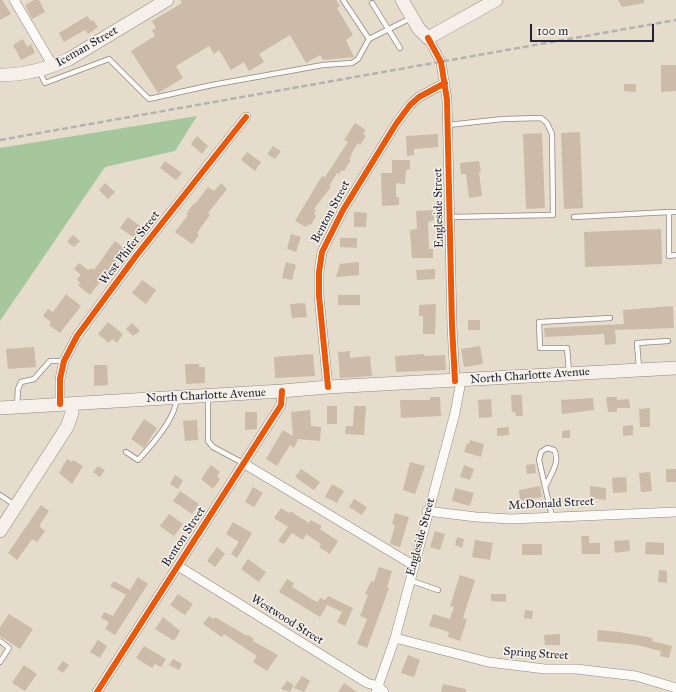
<!DOCTYPE html>
<html>
<head>
<meta charset="utf-8">
<style>
  body { margin:0 }
  #map { position:relative; width:676px; height:692px; overflow:hidden; background:#e5dccb; font-family:"IM FELL Great Primer",serif }
  canvas { display:block }
  .scale { position:absolute; left:530px; top:24px; width:124px; height:18px; box-sizing:border-box; border:2px solid #22223b; border-top:0; padding-left:5px; font-size:12px; line-height:14px; white-space:nowrap; color:#22223b; -webkit-text-stroke:3px #f7f3e8; paint-order:stroke }
</style>
</head>
<body>
<div id="map">
<canvas width="676" height="692"></canvas>
<div class="scale">100 m</div>
</div>
<script>
const g = document.querySelector('canvas').getContext('2d');
g.lineJoin = 'round';
function fill(path, color) { g.fillStyle = color; g.fill(path, 'evenodd'); }
function trace(path, color, width, dash) { g.strokeStyle = color; g.lineWidth = width; g.lineCap = dash ? 'butt' : 'round'; g.setLineDash(dash || []); g.stroke(path); }
function write(font, color, halo, rows, align = 'center') {
  g.font = font + ' "IM FELL Great Primer",serif'; g.lineWidth = 3; g.setLineDash([]); g.textBaseline = 'middle'; g.strokeStyle = halo; g.fillStyle = color; for (const [text, x, y, turn = 0] of rows) {
    g.save(); g.translate(x, y); g.rotate((+turn || 0) * Math.PI / 180); g.textAlign = isNaN(turn) ? turn : align; if (halo) g.strokeText(text, 0, 0); g.fillText(text, 0, 0); g.restore();
  }
}
const forest = new Path2D(`
  M197,116L175,151L105,167L0,321V148Z`);
const building = new Path2D(`
  M0,0H2L11,14L0,20Z
  M34,0H39L45,12L32,19L25,5Z
  M180,0H336L340,6L337,8L353,35L346,40L354,57L323,60L320,55L306,63L290,35L259,54L264,62L249,71L244,62L231,70L219,50L214,54L209,46L176,66L183,78L158,93L131,51L155,36L152,30L156,28L152,21L182,3Z
  M618,0H644V3L622,7Z
  M87,16L91,21L93,20L98,27L88,34L85,30L64,42L59,33Z
  M23,39L27,47L31,44L35,53L21,60L13,45Z
  M661,65H676V91L661,92Z
  M624,84H636V92L624,91Z
  M355,123L366,130L363,134L366,136L360,145L358,143L351,154L352,155L349,159L351,160L344,171L342,170L339,174L337,173L329,186L331,187L314,209L316,210L314,214L316,216L311,225L309,224L306,227L295,221L322,176L325,177L348,142L344,140Z
  M580,132L583,208L564,209L561,133Z
  M542,133L545,208L526,209L523,134Z
  M438,134V147L414,149V155L407,156L406,136Z
  M197,136L208,146L202,154L191,144Z
  M273,146L281,151L275,159L267,154Z
  M247,152L261,162L255,171L241,160Z
  M392,160H410V169L406,170L405,184L396,183V197H399V205L382,206L381,173H392Z
  M165,161L182,173L176,180L160,168Z
  M479,161L481,172H479L482,196L469,198L466,174H461L460,163Z
  M105,183L115,192L108,199L99,190Z
  M221,183L227,189L208,213L210,215L197,233L199,235L192,244L175,232L188,215L186,214L194,203L195,204L208,187L214,191Z
  M433,210L434,220L428,222L429,249H433V258H412L410,230L417,229L416,211Z
  M354,212L367,213L366,227H354Z
  M128,217L143,228L136,239L120,228Z
  M661,229L662,264L585,267L584,232Z
  M291,234L301,237L296,252L287,249Z
  M73,235L80,241L74,247L67,242Z
  M340,238H357V248L340,247Z
  M115,241L126,250L119,260L117,259L90,295L78,285L80,283L77,279L81,275L74,269L79,263L88,270L92,268L94,270Z
  M286,262L296,265L292,280L282,278Z
  M359,262V275L336,277L340,264Z
  M435,269V279L417,280L416,270Z
  M142,280L156,290L146,304L132,293Z
  M66,294L81,306L60,333L49,325L51,322L43,316L48,309L53,312Z
  M338,295H360V305H338Z
  M305,303L307,317L292,318L290,304Z
  M436,304L435,334H423V316H419V305Z
  M673,306L674,328L615,330L616,344L605,345L604,334L545,337L544,328L624,324L623,310Z
  M468,320H480V330H468Z
  M108,322L123,334L117,343L112,339L109,343L98,334Z
  M132,323L140,331L133,336L126,329Z
  M480,346L483,364L464,367L461,349Z
  M34,347L36,367L8,369L6,349Z
  M350,351V358L370,356L372,376L340,378L338,352Z
  M313,354L315,376L275,378L274,357Z
  M424,354V356L445,355L446,370L396,372L395,356Z
  M185,364H199V367H205V383L186,384Z
  M94,365H107L108,385L94,386Z
  M511,395H521L522,396L523,416H516L515,412H512Z
  M430,397H440L441,416L401,418L400,400H430Z
  M606,397H617V400L629,399L630,408H617V412H608Z
  M593,398L594,410L562,414L561,400Z
  M491,399L492,417L479,418L478,400Z
  M327,406H337V424H327Z
  M354,406H366L364,435L345,434L346,426H353Z
  M650,408V427H640L639,409Z
  M310,410L311,426L321,427L320,441L298,439L294,448L290,445L277,466L266,459L283,430L293,436L291,412Z
  M245,412H257V429L245,430Z
  M144,419L157,428L144,448L131,439Z
  M197,420L198,440L185,441L183,421Z
  M633,425V435L623,436V426Z
  M509,427V435L497,436V428Z
  M570,430V438H562V431Z
  M470,440L484,444L481,457L464,452L467,443L469,444Z
  M67,459L72,462L73,460L83,466L72,484L59,473Z
  M410,462L425,466L415,494L403,490Z
  M535,464L536,473L527,474L526,465Z
  M211,465L220,472L217,476L220,479L213,489L201,479Z
  M464,465L474,469L470,480L460,477Z
  M98,466L105,470L100,477L93,472Z
  M301,469L320,482L314,490L295,477Z
  M666,469H676V482H666Z
  M650,472L652,491L641,492L639,473Z
  M175,475L183,480L178,489L170,484Z
  M626,477L627,492L613,493L612,478Z
  M332,484L344,491L337,503L325,497Z
  M540,486L542,497L520,501L519,490Z
  M590,486L606,488V500L590,498Z
  M253,487L263,493L254,507L245,502Z
  M455,488L474,493L470,506L452,501Z
  M180,491L199,504L192,514L173,501Z
  M354,499L367,507L362,515L349,507Z
  M41,505L49,511L39,526L45,531L37,542L32,539L17,560L8,553Z
  M281,508L289,513L290,511L309,523L311,520L322,526L320,529L338,541L330,554L319,547L321,544L306,534L303,540L292,533L284,544L278,541L288,527L274,518Z
  M395,513L409,517L400,547L390,544L395,525L392,524Z
  M169,514L183,524L174,536L160,526Z
  M233,522L252,533L237,558L231,554L239,542L226,534Z
  M435,531L445,534L440,550L430,547Z
  M581,536H589V543H600V554H582Z
  M457,537L464,539L462,548L455,545Z
  M475,540L493,543L490,560L472,557Z
  M629,540L630,551L615,553L614,541Z
  M646,542L664,543V555L645,554Z
  M522,544H542V555H522Z
  M217,547L225,554L215,567L207,561Z
  M248,559L266,572L259,582L241,569Z
  M379,567L392,571L387,587L389,588L367,648L357,644L367,619L360,616L368,595L365,594L371,581L374,582Z
  M659,570L667,571V583L658,582Z
  M460,575L475,580L463,618L467,619L460,641L448,637L449,632L429,626L433,614L450,619L454,607L450,606Z
  M138,577L148,584L115,635L105,629L109,622L101,618L104,612L113,616L126,595L110,586L114,581L130,590Z
  M287,579L294,583L292,587L313,600L318,602L320,598L325,600L328,596L353,608L345,626L337,622L342,612L327,605L320,617L279,592Z
  M178,594L193,604L185,615L170,605Z
  M491,594H506V602L491,601Z
  M525,610L533,611L532,619L524,618Z
  M9,614L33,629L20,649L0,636V627Z
  M209,616L214,619L215,617L247,636L248,635L254,639L253,641L278,655L267,671L253,662L257,656L224,634L222,637L203,624Z
  M163,617L180,631L174,641L155,629Z
  M598,630L619,632L653,638L652,641L672,646L669,658L660,656L661,651L637,645L597,641Z
  M560,634V645H545L544,635Z
  M98,640L107,646L100,658L90,652Z
  M144,646L166,659L161,667L155,664L152,668L136,658Z
  M408,655L420,660L414,677L401,673Z
  M173,659L182,664L179,670L169,665Z
  M63,661L69,665L63,673L57,669Z
  M24,665L37,674L25,691L12,683Z
  M302,676L310,681L304,692L294,688Z
  M287,681L294,685L290,692L281,689Z
  M344,683L357,692H338Z
  M443,684L466,689V692H441Z`);
const lane = new Path2D(`
  M343,0L369,39
  M372,3L400,48
  M40,72L45,83L109,59L149,99L212,85L323,65L352,63L358,59L369,39L411,18
  M448,125L503,119L541,118L547,123L552,134L553,215L450,217
  M676,212H669V256L676,255
  M574,217L669,212
  M639,368L637,343L668,341
  M569,372L567,348H540L539,322L610,318
  M208,397V441L213,447L243,463
  M17,406L18,389L21,382L34,379L50,361H64
  M126,452L138,460C151,446 177,417 176,399
  M545,487C550,476 561,461 554,450L547,448L541,452L539,460L552,517
  M0,495L15,505
  M409,580L438,590
  M0,641L9,648L0,662`);
const street = new Path2D(`
  M14,0L53,66
  M428,38L441,62L447,100L452,326L455,381
  M328,387L319,296V272L322,252L343,210L396,124L410,105L419,97L445,83
  M60,404V379L64,361L77,336L136,256L246,117
  M243,463L413,565
  M427,511L476,517L511,519L676,512
  M178,566L367,683L378,686L384,692
  M395,638L488,662L545,669H576L636,676L676,688
  M97,692L281,405L282,391
  M376,692L395,638L455,413L461,381`);
const secondary = new Path2D(`
  M402,0L419,29L428,38L496,0
  M0,75C24,75 47,69 69,59L167,0
  M0,408L282,391L328,387L676,368
  M0,531L67,427L72,413V404`);
const rail = new Path2D(`
  M0,140L676,20`);
const cycleway = new Path2D(`
  M428,38L441,62L447,100L452,326L455,381
  M328,387L319,296V272L322,252L343,210L396,124L410,105L419,97L445,83
  M60,404V379L64,361L77,336L136,256L246,117
  M97,692L281,405L282,391`);
const streetNames = [
  ["Iceman Street",87,47,-30],
  ["Engleside Street",439,208,-91],
  ["Benton Street",331,212,-62],
  ["West Phifer Street",130,248,-52],
  ["North Charlotte Avenue",530,376,-4],
  ["North Charlotte Avenue",206,396,-3],
  ["McDonald Street",551,504,-3],
  ["Benton Street",184,537,-57],
  ["Engleside Street",421,537,-75],
  ["Westwood Street",287,620,32],
  ["Spring Street",536,654,4]
];
fill(forest, '#a6c79e');
fill(building, '#cbbba8');
trace(lane, '#8d8884', 6);
trace(street, '#8d8884', 10);
trace(secondary, '#8d8884', 14);
trace(lane, '#fbfaf7', 4.5);
trace(street, '#fbfaf7', 9);
trace(secondary, '#f5f0ea', 13);
trace(rail, '#b3b2b2', 2.5, [6, 3]);
trace(cycleway, '#e8590c', 6);
write('12px', '#22223b', '#f7f3e8', streetNames);
</script>
</body>
</html>
